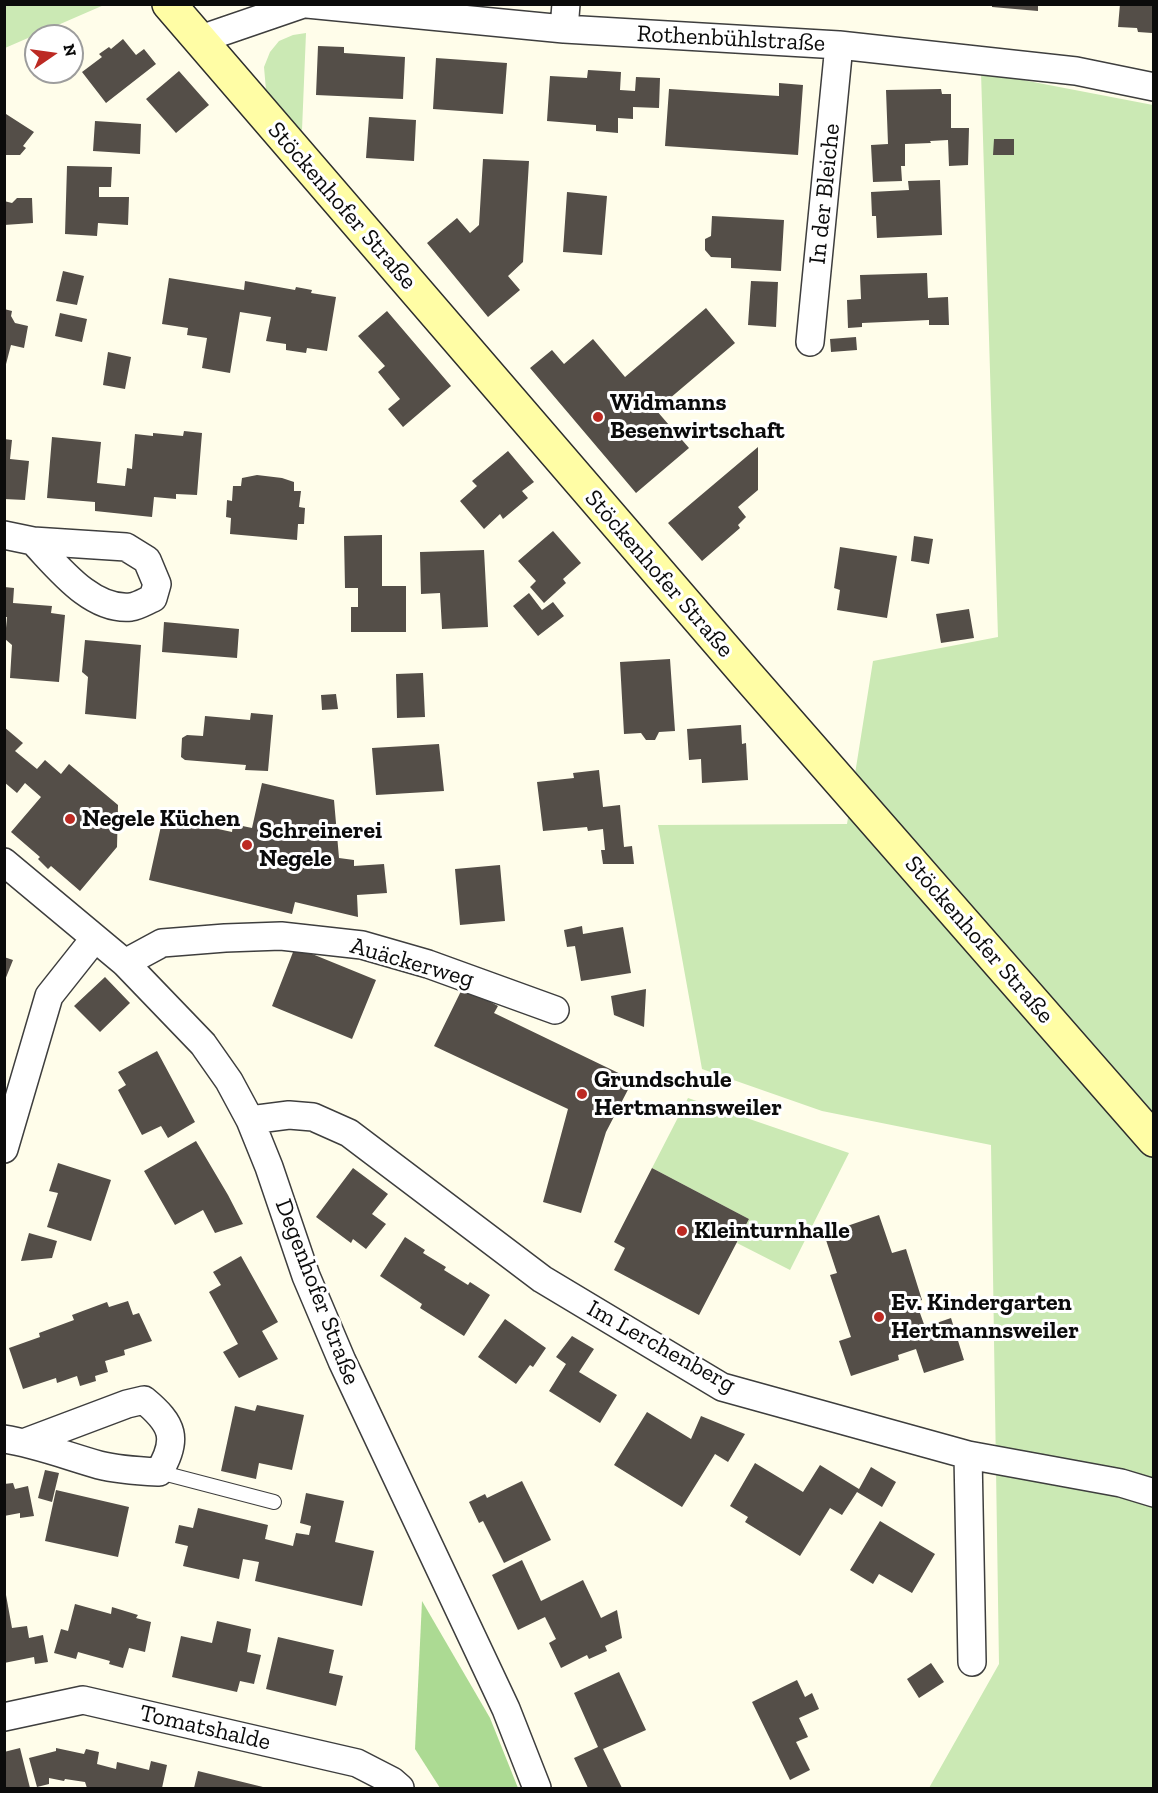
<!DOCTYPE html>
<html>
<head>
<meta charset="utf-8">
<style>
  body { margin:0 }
  #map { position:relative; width:1158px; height:1793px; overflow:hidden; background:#fffdea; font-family:"Zilla Slab",serif }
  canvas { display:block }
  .frame { position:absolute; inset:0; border:6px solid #0b0b0b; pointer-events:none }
  .north { position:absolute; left:24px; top:24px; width:60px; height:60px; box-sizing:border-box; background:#fff; border:2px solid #9d9d9d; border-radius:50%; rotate:77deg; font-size:16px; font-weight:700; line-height:24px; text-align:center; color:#0b0b0b }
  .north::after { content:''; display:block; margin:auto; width:21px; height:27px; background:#bc2a23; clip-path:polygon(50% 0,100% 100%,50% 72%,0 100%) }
</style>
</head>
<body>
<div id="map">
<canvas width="1158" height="1793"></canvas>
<div class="frame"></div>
<div class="north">N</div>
</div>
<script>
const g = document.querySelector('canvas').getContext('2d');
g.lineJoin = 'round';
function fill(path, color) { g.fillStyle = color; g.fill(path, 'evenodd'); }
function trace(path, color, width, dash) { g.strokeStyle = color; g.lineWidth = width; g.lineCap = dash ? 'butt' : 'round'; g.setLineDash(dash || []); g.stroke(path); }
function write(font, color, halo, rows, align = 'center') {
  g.font = font + ' "Zilla Slab",serif'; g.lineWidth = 6; g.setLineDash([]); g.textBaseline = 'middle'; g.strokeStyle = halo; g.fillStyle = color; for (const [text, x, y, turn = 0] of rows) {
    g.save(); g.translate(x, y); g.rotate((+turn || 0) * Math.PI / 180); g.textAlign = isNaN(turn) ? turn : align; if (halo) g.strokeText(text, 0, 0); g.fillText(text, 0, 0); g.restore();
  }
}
const green = new Path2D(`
  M5,4H104V5L5,48Z
  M306,33L302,130L293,126L266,90L264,67L270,52L279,41L293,35Z
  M981,72L1153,105V1788H929L999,1664L991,1145L822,1111L702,1069L658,825L847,824L873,661L998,637Z
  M688,1098L849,1153L790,1270L737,1243L749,1219L652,1168Z`);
const forest = new Path2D(`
  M422,1601L490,1718L518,1788H440L415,1749Z`);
const building = new Path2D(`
  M992,4H1038V11L992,7Z
  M1120,4H1154L1152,33L1138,32L1137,28L1118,27Z
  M123,39L136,55L144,49L156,64L106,103L82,72L102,57L99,54L109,47L111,49Z
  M318,46L344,47V53L405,57L403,99L316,95Z
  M436,58L507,63L503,114L433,109Z
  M588,70L621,72L620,90L635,91L636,77L660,78L659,108L633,107V119L618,118V133L596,131V125L547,121L550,76L587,78Z
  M179,71L209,105L176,133L146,99Z
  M779,83L803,85L798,155L665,146L669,89L779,96Z
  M941,89L942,94H951V128H969L968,165L949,166L948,140L930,141L931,143L905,144V166H901L902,181L873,182L871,145L888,144L886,90Z
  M6,114L34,132L23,146L26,148L20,155H4V117Z
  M369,117L416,120L414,161L366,158Z
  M95,121L141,124L140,154L93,151Z
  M994,139H1014V155H993Z
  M483,159L529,161L523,262L508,276L520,290L488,317L427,243L457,218L470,233L479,225Z
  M67,166L112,167L111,187H99V197H129L128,225L98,223L97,236L65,234Z
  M940,180L942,235L877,238L876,216H872L871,192L909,190L908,181Z
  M567,192L607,196L602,255L563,252Z
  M17,198H32L33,223L4,225V201L12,203Z
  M712,216L784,220L781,271L731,268V258L711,257L705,250V239L711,236Z
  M63,271L84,276L77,305L56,301Z
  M927,273L928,298L948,297L949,325H929V320L862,323V327L848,328L847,300L861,299L860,275Z
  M169,278L244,290L245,281L295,290L296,287L312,290L311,293L336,297L327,351L307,348L306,353L286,350V344L266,341L271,317L240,312L230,373L202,368L207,338L187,335L188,328L162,324Z
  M751,281L778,282L776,327L748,325Z
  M706,308L735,343L656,410L689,448L636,493L530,368L552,350L564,364L593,339L625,377Z
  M4,309L12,311L11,316L15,323L28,326L24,348L11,345L5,368Z
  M387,311L451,386L403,427L388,409L400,399L378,372L385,366L358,336Z
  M60,313L87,319L82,342L55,336Z
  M856,337L857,350L831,352L830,339Z
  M108,352L131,357L125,389L103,385Z
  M184,431L202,433L197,495L176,494V499L154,497L152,517L95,511V502L47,498L52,437L101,442L97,483L125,486L127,468L132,469L135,434L153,436V433L183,436Z
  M4,439L12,440L10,459L29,461L25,500L4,499Z
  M758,447V490L738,507L746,517L738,525L740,528L702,561L668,523Z
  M508,451L534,482L522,491L528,498L503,519L500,514L484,529L460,501L477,486L472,481Z
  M257,475L282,478L294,482V491H301L299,507L305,508L304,524H298L297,540L230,534L231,518L226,517L227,500L232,501L233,486H241L242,478Z
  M553,531L581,563L563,579L566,583L544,603L530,587L536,581L518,561Z
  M382,535V586H406V632H351V607H358V588H345L344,536Z
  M914,536L933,539L929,564L911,561Z
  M840,547L897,556L887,618L837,610L840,590L834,588Z
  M484,550L488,627L442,629L440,593L421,594L420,552Z
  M4,587L14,588L13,603L52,606L51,613L65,615L59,682L10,678L12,645L5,639L7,617H4Z
  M529,593L542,610L553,602L564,616L538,636L513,606Z
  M969,609L974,638L941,643L936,614Z
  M164,622L239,629L237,658L162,652Z
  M85,640L141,645L136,719L85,714L88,677L82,672Z
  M670,659L675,731L659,732L655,740H646L641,733L624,734L620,662Z
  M423,673L425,717L397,718L396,674Z
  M336,694L338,709L322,710L321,695Z
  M251,713L273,715L268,771L245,770L246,765L185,760L181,757L182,738L187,735L203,736L205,716L250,720Z
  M741,725L742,744L746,743L748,780L702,783L701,759L689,760L687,729Z
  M4,727L23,743L15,751L37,769L45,760L61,774L69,764L118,805L117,847L80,891L51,866L48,869L38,859L40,857L11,832L41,797L25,783L17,793L4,782Z
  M439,744L444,791L376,795L372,748Z
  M599,770L603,807L620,805L624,847L632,846L634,864H603L601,850H605L603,829L588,831L587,827L543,831L537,782L574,778L573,773Z
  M262,783L334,800L339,858L354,860V866L384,864L387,893L357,895L358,917L295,902L292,914L149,880L163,817L232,832L233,824L252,828Z
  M500,865L505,921L460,925L455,869Z
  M582,926L583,934L623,927L631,973L581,981L575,946L567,947L564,930Z
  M295,947L376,980L352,1039L272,1006Z
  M4,957L13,960L5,980H4Z
  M105,977L130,1003L100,1032L74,1006Z
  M463,987L498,1006L494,1013L633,1080L606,1132L581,1213L543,1202L568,1109L434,1046Z
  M646,989L644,1027L614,1015L611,996Z
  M157,1051L195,1122L168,1138L161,1126L142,1135L118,1090L126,1085L118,1072Z
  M196,1141L228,1195L243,1224L215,1233L203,1210L175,1225L144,1171Z
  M58,1163L111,1180L91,1241L47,1227L58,1193L49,1191Z
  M353,1168L388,1194L372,1214L386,1224L366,1249L353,1239L351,1243L316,1217Z
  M652,1168L749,1219L699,1315L614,1270L625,1248L614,1242Z
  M879,1215L892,1253L906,1249L922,1300L916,1302L925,1327L951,1318L964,1360L924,1373L916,1349L898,1355L899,1360L851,1376L839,1341L851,1337L830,1275L837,1273L824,1234Z
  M29,1233L57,1241L52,1258L21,1261Z
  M405,1237L425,1250L423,1253L446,1267L444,1270L468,1285L470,1282L490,1295L464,1336L420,1308L422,1304L380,1276Z
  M241,1256L278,1322L262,1331L278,1359L239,1378L223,1352L238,1344L209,1292L221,1285L213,1272Z
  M128,1301L133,1315L139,1313L152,1341L124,1350L125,1355L105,1361L108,1372L95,1376L96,1381L80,1386L77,1376L57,1383L56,1378L23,1389L9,1348L40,1337L39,1333L74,1320L72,1315L107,1302L109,1307Z
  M505,1319L546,1348L533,1367L530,1365L516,1384L478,1357Z
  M572,1336L594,1349L579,1372L617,1395L600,1423L549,1391L566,1364L556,1357Z
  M257,1405L304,1415L292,1470L259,1463L256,1479L221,1471L235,1406L255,1411Z
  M647,1412L691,1439L701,1416L745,1434L728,1462L715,1454L682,1507L614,1465Z
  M755,1463L803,1492L820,1465L859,1489L871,1467L896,1482L882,1507L857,1492L842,1515L830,1508L800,1556L745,1522L748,1517L730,1506Z
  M45,1470L59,1473L52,1502L38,1498Z
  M522,1481L551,1540L504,1563L483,1521L479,1523L469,1502L485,1494L487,1498Z
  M13,1483L15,1489L28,1486L34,1516L20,1518V1513L4,1516V1484Z
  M56,1490L129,1507L118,1557L45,1541Z
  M306,1493L344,1501L335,1542L374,1551L362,1606L255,1581L259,1562L243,1559L239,1579L183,1566L188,1546L175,1543L179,1525L193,1528L198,1508L268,1525L265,1539L293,1546L296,1533L309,1535L311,1526L300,1523Z
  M880,1521L935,1554L912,1593L879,1574L873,1584L850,1570Z
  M522,1560L541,1601L583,1580L601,1618L617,1610L622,1638L605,1646L607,1651L589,1659L587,1655L561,1668L549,1643L556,1639L545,1617L518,1630L492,1575Z
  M6,1595L12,1628L27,1626L29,1638L43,1635L48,1662L35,1664L34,1657L4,1663Z
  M75,1604L111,1614L112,1607L138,1615L136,1618L151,1622L145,1652L129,1648L123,1668L109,1664L110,1661L78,1652L76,1659L54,1653L61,1629L68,1631Z
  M217,1621L251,1629L247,1652L261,1655L254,1684L240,1681L237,1692L172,1677L181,1636L212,1643Z
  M278,1637L334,1650L329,1673L343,1676L336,1706L266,1689Z
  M931,1663L944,1682L919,1698L907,1679Z
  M619,1672L646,1730L603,1749L622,1788H588L574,1758L598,1747L574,1693Z
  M797,1680L805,1697L812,1693L819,1709L799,1718L808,1737L796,1742L810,1770L790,1780L752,1702Z
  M20,1748L30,1788H4V1752Z
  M56,1748L84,1754L86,1749L99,1752L97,1764L116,1769L117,1762L149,1770L151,1761L167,1765L162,1788H87L85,1782L65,1779L64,1781L49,1778V1784L37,1787L29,1758L56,1751Z
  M198,1771L267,1788H194Z`);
const lane = new Path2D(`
  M159,1472L274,1502`);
const street = new Path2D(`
  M307,4L564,29L839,45L1076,71L1154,87
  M564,29L566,4
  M198,40L303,4
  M810,342L839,45
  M4,535L33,541L126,547L147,560L157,584L153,598C146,601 138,606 131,607C91,611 58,567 33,541
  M4,862L125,963L203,1044L229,1081L250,1120L269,1167L306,1276L342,1361L506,1709L537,1788
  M125,963L162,943L225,938L281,936L362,945L428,964L555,1010
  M250,1120L289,1115L313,1117L349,1133L542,1279L722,1387L968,1455L1121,1483L1154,1493
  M4,1149L49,996L95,938
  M4,1439C37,1444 67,1456 99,1465C118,1470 139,1471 159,1472C179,1439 173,1424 144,1400L127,1404L26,1442
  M968,1455L972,1662
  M4,1717L83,1700L357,1763L392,1781L400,1788`);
const secondary = new Path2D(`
  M169,4L748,676L1154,1140`);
const markers = [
  [598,417,6,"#bc2a23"],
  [70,819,6,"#bc2a23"],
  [247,845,6,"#bc2a23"],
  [582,1094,6,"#bc2a23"],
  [682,1231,6,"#bc2a23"],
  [879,1317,6,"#bc2a23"]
];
const streetNames = [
  ["Rothenbühlstraße",731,39,3],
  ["In der Bleiche",825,194,-84],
  ["Stöckenhofer Straße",342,206,49],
  ["Stöckenhofer Straße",659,574,49],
  ["Stöckenhofer Straße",979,940,49],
  ["Auäckerweg",412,963,16],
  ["Degenhofer Straße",317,1292,69],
  ["Im Lerchenberg",661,1347,29],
  ["Tomatshalde",205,1728,13]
];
const poiNames = [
  ["Widmanns",610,403],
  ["Besenwirtschaft",610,431],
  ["Negele Küchen",82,819],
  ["Schreinerei",259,831],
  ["Negele",259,859],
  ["Grundschule",594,1080],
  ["Hertmannsweiler",594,1108],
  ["Kleinturnhalle",694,1231],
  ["Ev. Kindergarten",891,1303],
  ["Hertmannsweiler",891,1331]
];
fill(green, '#cbe9b4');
fill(forest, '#acda93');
fill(building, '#544e48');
trace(lane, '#3e3e3e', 16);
trace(street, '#3e3e3e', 30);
trace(secondary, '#2d2d2d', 36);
trace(lane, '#fff', 14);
trace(street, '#fff', 27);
trace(secondary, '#fffda5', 33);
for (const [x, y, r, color] of markers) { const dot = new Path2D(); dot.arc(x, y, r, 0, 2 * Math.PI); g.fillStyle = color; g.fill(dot); trace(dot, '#fff', 2); }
write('24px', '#0b0b0b', '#fff', streetNames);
write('bold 24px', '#0b0b0b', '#fff', poiNames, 'left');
</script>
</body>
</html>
